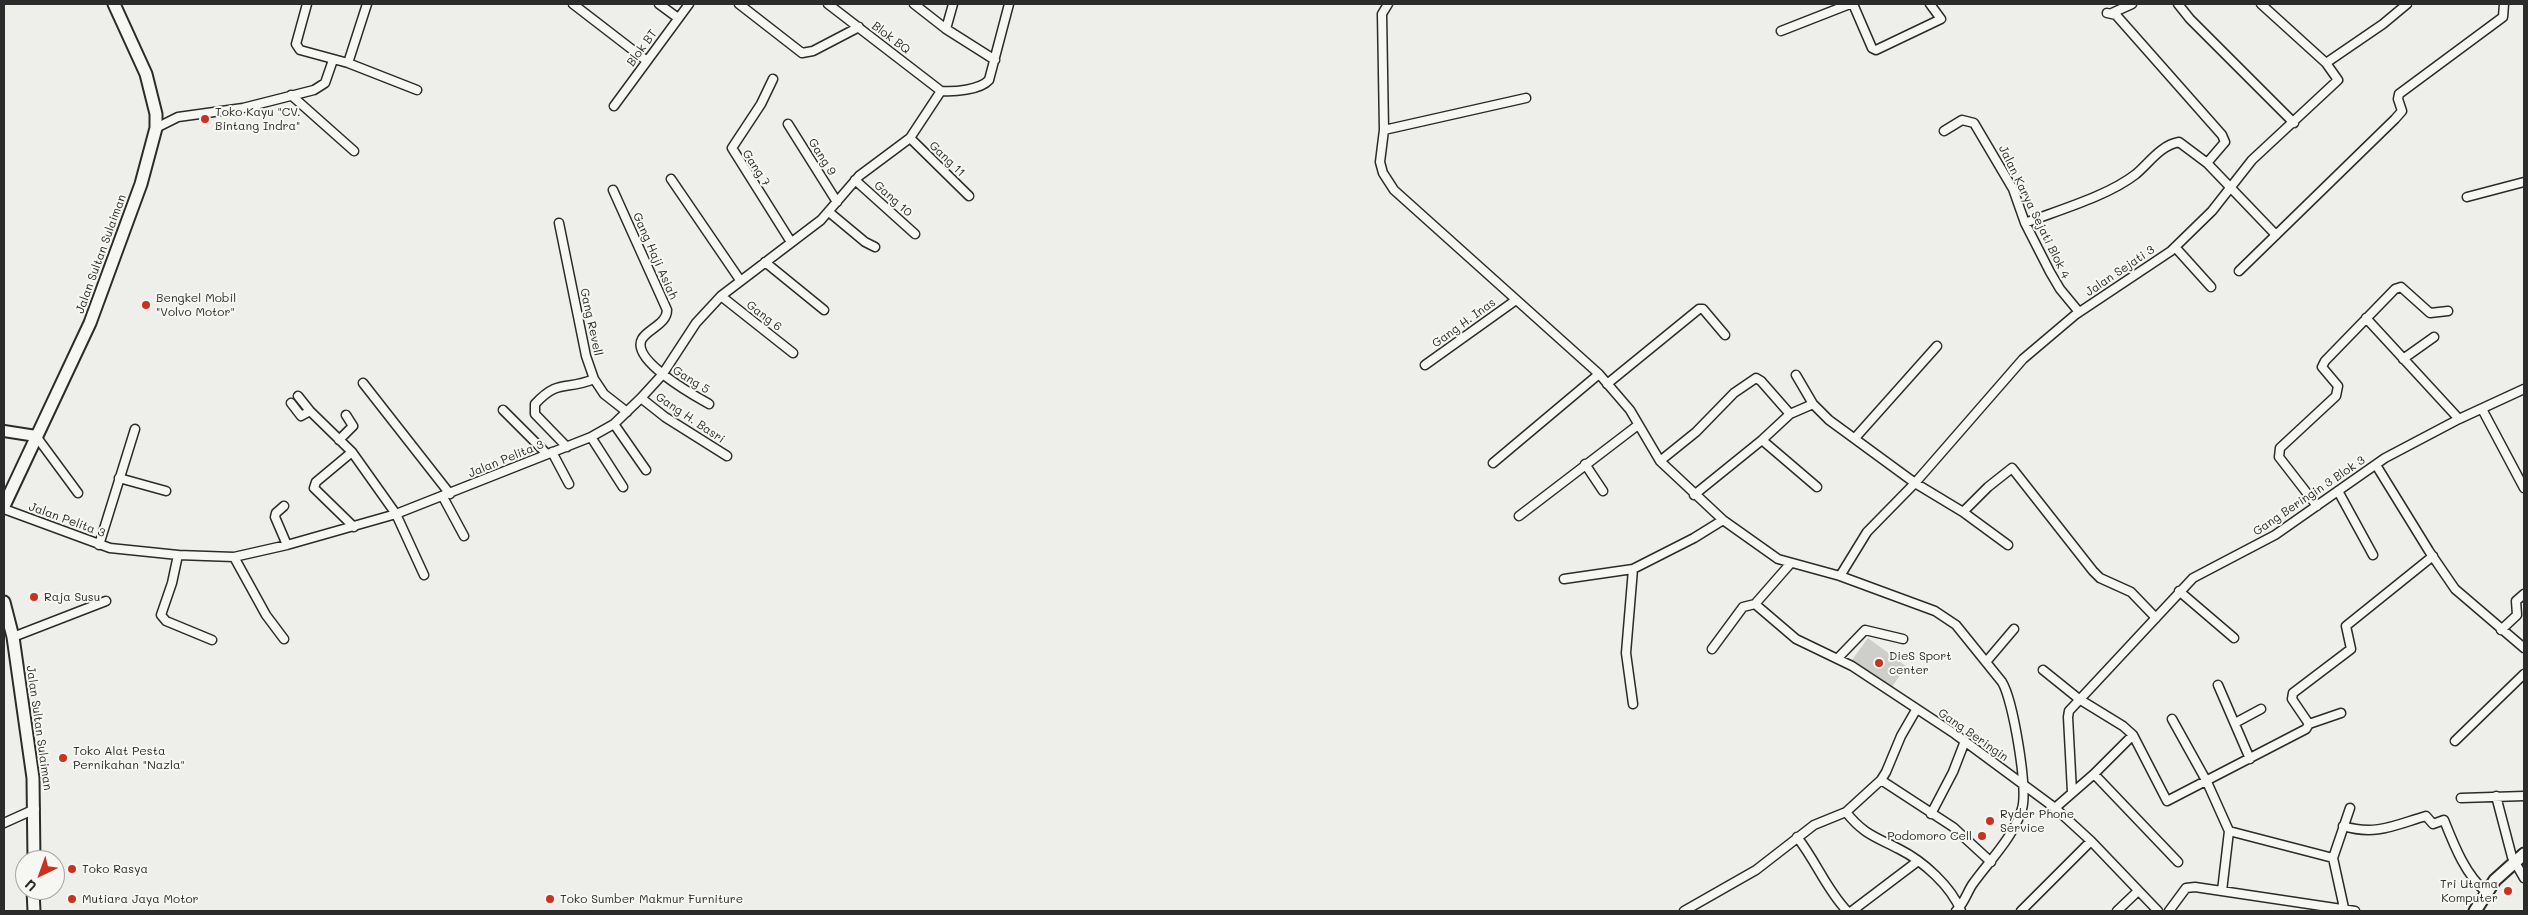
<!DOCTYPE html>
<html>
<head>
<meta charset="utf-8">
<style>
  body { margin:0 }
  #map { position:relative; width:2528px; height:915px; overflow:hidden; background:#eeeeea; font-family:Mali,sans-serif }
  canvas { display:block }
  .frame { position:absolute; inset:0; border:5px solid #2b2b2b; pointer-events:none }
  .north { position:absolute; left:15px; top:850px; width:50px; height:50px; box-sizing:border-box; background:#f6f6f2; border:1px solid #a5a5a2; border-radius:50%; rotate:222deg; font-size:14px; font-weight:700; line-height:20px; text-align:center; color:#2b2b2b }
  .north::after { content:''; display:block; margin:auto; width:18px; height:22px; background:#c8321e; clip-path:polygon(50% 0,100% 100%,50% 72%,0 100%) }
</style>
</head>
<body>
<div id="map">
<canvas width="2528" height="915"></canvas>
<div class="frame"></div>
<div class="north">U</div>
</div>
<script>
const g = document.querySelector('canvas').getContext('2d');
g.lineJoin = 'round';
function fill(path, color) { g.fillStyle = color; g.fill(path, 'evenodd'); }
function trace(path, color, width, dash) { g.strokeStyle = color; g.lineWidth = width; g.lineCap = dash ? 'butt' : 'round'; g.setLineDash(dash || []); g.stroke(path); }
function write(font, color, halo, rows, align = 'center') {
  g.font = font + ' Mali,sans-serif'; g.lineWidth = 4; g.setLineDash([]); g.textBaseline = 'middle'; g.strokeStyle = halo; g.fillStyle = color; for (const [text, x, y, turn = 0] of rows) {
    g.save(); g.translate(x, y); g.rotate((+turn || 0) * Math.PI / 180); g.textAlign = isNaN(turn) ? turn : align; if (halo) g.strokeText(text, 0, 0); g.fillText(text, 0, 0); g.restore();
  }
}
const green = new Path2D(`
  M1868,638L1906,666L1892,687L1852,660Z`);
const minor = new Path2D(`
  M307,4L296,44L300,50L348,63L417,90
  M573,4L647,61
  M659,4L678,18
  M739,4L802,53L813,51L859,27
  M828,4L941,91
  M914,4L946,29L995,60
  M1388,4L1382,14L1384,130L1380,162L1383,173L1394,190L1599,374L1630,410L1660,461L1723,520L1778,559L1840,576L1935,611L1956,625L2002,682C2013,700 2028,788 2022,809C2013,838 1989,861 1972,885C1967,893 1963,905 1956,911
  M1853,4L1872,48L1876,50L1941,19L1930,4
  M2178,4L2190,19L2294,123
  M2261,4L2326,63
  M2107,13L2116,15L2222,135L2225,142L2207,163
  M2112,13L2132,4
  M946,29L953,4
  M1781,31L1850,4
  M348,63L367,4
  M773,79L761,104L732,148L791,242
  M941,91C954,92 980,90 989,80L1009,4
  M291,95L354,151
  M614,106L689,4
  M788,124L837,202
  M156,128L178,117L243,108L314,90L325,83L333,60
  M1384,130L1526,98
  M1944,131L1962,120L1974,123L2013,189L2025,223L2050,272L2060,289L2079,312
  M910,138L969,196
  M671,179L740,280
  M855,180L915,234
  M613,190L667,310C667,324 648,329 642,339C630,360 695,396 709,404
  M2467,197L2524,182
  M829,212L865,242L875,247
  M559,223L586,356L594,379L604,394L627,412
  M2025,223C2059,210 2108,196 2136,174C2149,163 2161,145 2179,142L2207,163L2276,235
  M2175,247L2211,287
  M765,262L824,310
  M2239,271L2395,119L2402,111L2398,99L2399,94L2503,17L2504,4
  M721,296L793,353
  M2366,318L2459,419
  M2403,359L2434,337
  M1425,365L1516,300
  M1796,375L1813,404L1829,420L1915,483L1963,512L2008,545
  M363,383L450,494
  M1607,384L1699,309H1703L1725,335
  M298,396L310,411L352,452L396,514L424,575
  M641,398L665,417L727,456
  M291,403L301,416L310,411
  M2482,409L2524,488
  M503,410L547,454
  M614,424L646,470
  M36,436L78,493
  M591,437L623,487
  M1855,438L1937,346
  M339,440L353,426L346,415
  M1762,440L1817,487
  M567,447L535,414V404C559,378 566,391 594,379
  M352,452L316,482L314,488L354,527
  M552,452L569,484
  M1660,461L1696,432L1734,393L1756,378L1761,381L1790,414
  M1493,463L1599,374
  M1585,464L1603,491
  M2376,465L2429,551L2455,589L2524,648
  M119,478L166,491
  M2338,491L2373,555
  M1694,495L1762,440L1790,414L1813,404
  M443,497L464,536
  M284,506L276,513L275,517L287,545
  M2317,506L2279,457L2280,448L2336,396L2338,386L2322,367L2325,361L2395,289L2401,287L2430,313L2448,311
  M4,509L110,548L178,555L234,557L287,545L396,514L591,437L614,424L641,398L662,375L696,323L721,296L821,220L859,176L910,138L941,91
  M1963,512L1988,487L2012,468L2093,571L2100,578L2131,592L2156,618
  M1519,516L1638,425
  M99,545L135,429
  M178,555L172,583L161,615L166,621L212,640
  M234,557L266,615L284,639
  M1633,569L1626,653L1633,704
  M1840,576L1867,532L1915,483L2023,359L2075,315L2171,251L2212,211L2252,160L2338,80L2326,63L2383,24L2407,4
  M1564,579L1633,569L1694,538L1723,520
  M2179,591L2234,638
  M1755,604L1796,639L1852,666L1955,734L2055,808L2091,841L2158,911
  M2501,630L2517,615L2516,601L2524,594
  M13,637L106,601
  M1712,649L1743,607L1755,604L1790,564
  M1838,658L1865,630L1903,639
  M1986,662L2014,629
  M2043,670L2079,699L2123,726L2133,735L2167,801L2306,729L2309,724L2341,713
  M2218,685L2250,759
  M2172,719L2207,782L2229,831L2222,891
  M2235,723L2261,709
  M2309,724L2292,699L2293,693L2351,649L2346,626L2433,556
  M2455,741L2524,674
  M2094,774L2178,862
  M1881,780L1953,827L1991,862
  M2072,792L2068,717L2069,711L2193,578L2275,535L2385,458L2459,419L2524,389
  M2496,796L2512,857L2524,878
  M2461,798L2524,796
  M2055,808L2094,774L2133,735
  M1846,812C1863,834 1876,837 1899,849C1923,861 1951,886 1961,911
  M1931,814L1953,772L1965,741
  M4,823L35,809
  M2343,826C2376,836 2395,825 2426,816L2433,824L2444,820C2454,845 2465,874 2486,892
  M2229,831L2333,858
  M1797,837C1816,861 1826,889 1847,911
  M2344,908L2333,858L2350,808
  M1684,911L1756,870L1814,825L1846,812L1881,780L1886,772L1901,736L1916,710
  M1852,911L1918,861
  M2021,911L2091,841
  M2117,911L2138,891
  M2169,911L2186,888L2195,887L2355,911`);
const tertiary = new Path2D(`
  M4,431L36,436`);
const secondary = new Path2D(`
  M4,506L90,323L141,184L156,128V114L146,74L114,4
  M4,602L13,637L33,778L34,860
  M33,890L34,911
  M2475,911L2495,880L2524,854`);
const markers = [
  [205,119,5,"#c8321e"],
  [146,305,5,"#c8321e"],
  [34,597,5,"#c8321e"],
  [1879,663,5,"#c8321e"],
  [63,758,5,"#c8321e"],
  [1990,821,5,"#c8321e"],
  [1982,836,5,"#c8321e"],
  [72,869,5,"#c8321e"],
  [2508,891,5,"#c8321e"],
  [72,899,5,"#c8321e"],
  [550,899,5,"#c8321e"]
];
const streetNames = [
  ["Blok BQ",891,38,37],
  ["Blok BT",642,48,-54],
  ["Gang 9",822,157,58],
  ["Gang 11",947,159,44],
  ["Gang 7",756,168,57],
  ["Gang 10",893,199,42],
  ["Jalan Karya Sejati Blok 4",2034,212,64],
  ["Jalan Sultan Sulaiman",101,254,-70],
  ["Gang Haji Asiah",655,256,66],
  ["Jalan Sejati 3",2120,271,-34],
  ["Gang 6",764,316,38],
  ["Gang Revell",591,322,78],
  ["Gang H. Inas",1464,323,-36],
  ["Gang 5",691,380,32],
  ["Gang H. Basri",690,418,34],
  ["Jalan Pelita 3",506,459,-22],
  ["Gang Beringin 3 Blok 3",2309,496,-34],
  ["Jalan Pelita 3",67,520,20],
  ["Jalan Sultan Sulaiman",39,728,82],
  ["Gang Beringin",1973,735,35]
];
const poiNames = [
  ["Toko Kayu \"CV.",215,112],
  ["Bintang Indra\"",215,126],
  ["Bengkel Mobil",156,298],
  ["\"Volvo Motor\"",156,312],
  ["Raja Susu",44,597],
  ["DieS Sport",1889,656],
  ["center",1889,670],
  ["Toko Alat Pesta",73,751],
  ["Pernikahan \"Nazla\"",73,765],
  ["Ryder Phone",2000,814],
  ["Service",2000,828],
  ["Podomoro Cell",1972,836,"right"],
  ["Toko Rasya",82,869],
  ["Tri Utama",2498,884,"right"],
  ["Komputer",2498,898,"right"],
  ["Mutiara Jaya Motor",82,899],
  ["Toko Sumber Makmur Furniture",560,899]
];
fill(green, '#cececa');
trace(minor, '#2b2b2b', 11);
trace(tertiary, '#2b2b2b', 14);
trace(secondary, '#2b2b2b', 15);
trace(minor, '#f6f6f2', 8);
trace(tertiary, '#f6f6f2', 10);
trace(secondary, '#f6f6f2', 11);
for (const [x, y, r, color] of markers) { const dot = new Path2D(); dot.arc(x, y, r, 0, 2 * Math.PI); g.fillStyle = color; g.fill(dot); trace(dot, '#f6f6f2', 2); }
write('12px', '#2b2b2b', '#f6f6f2', streetNames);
write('12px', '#2b2b2b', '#f6f6f2', poiNames, 'left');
</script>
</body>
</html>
